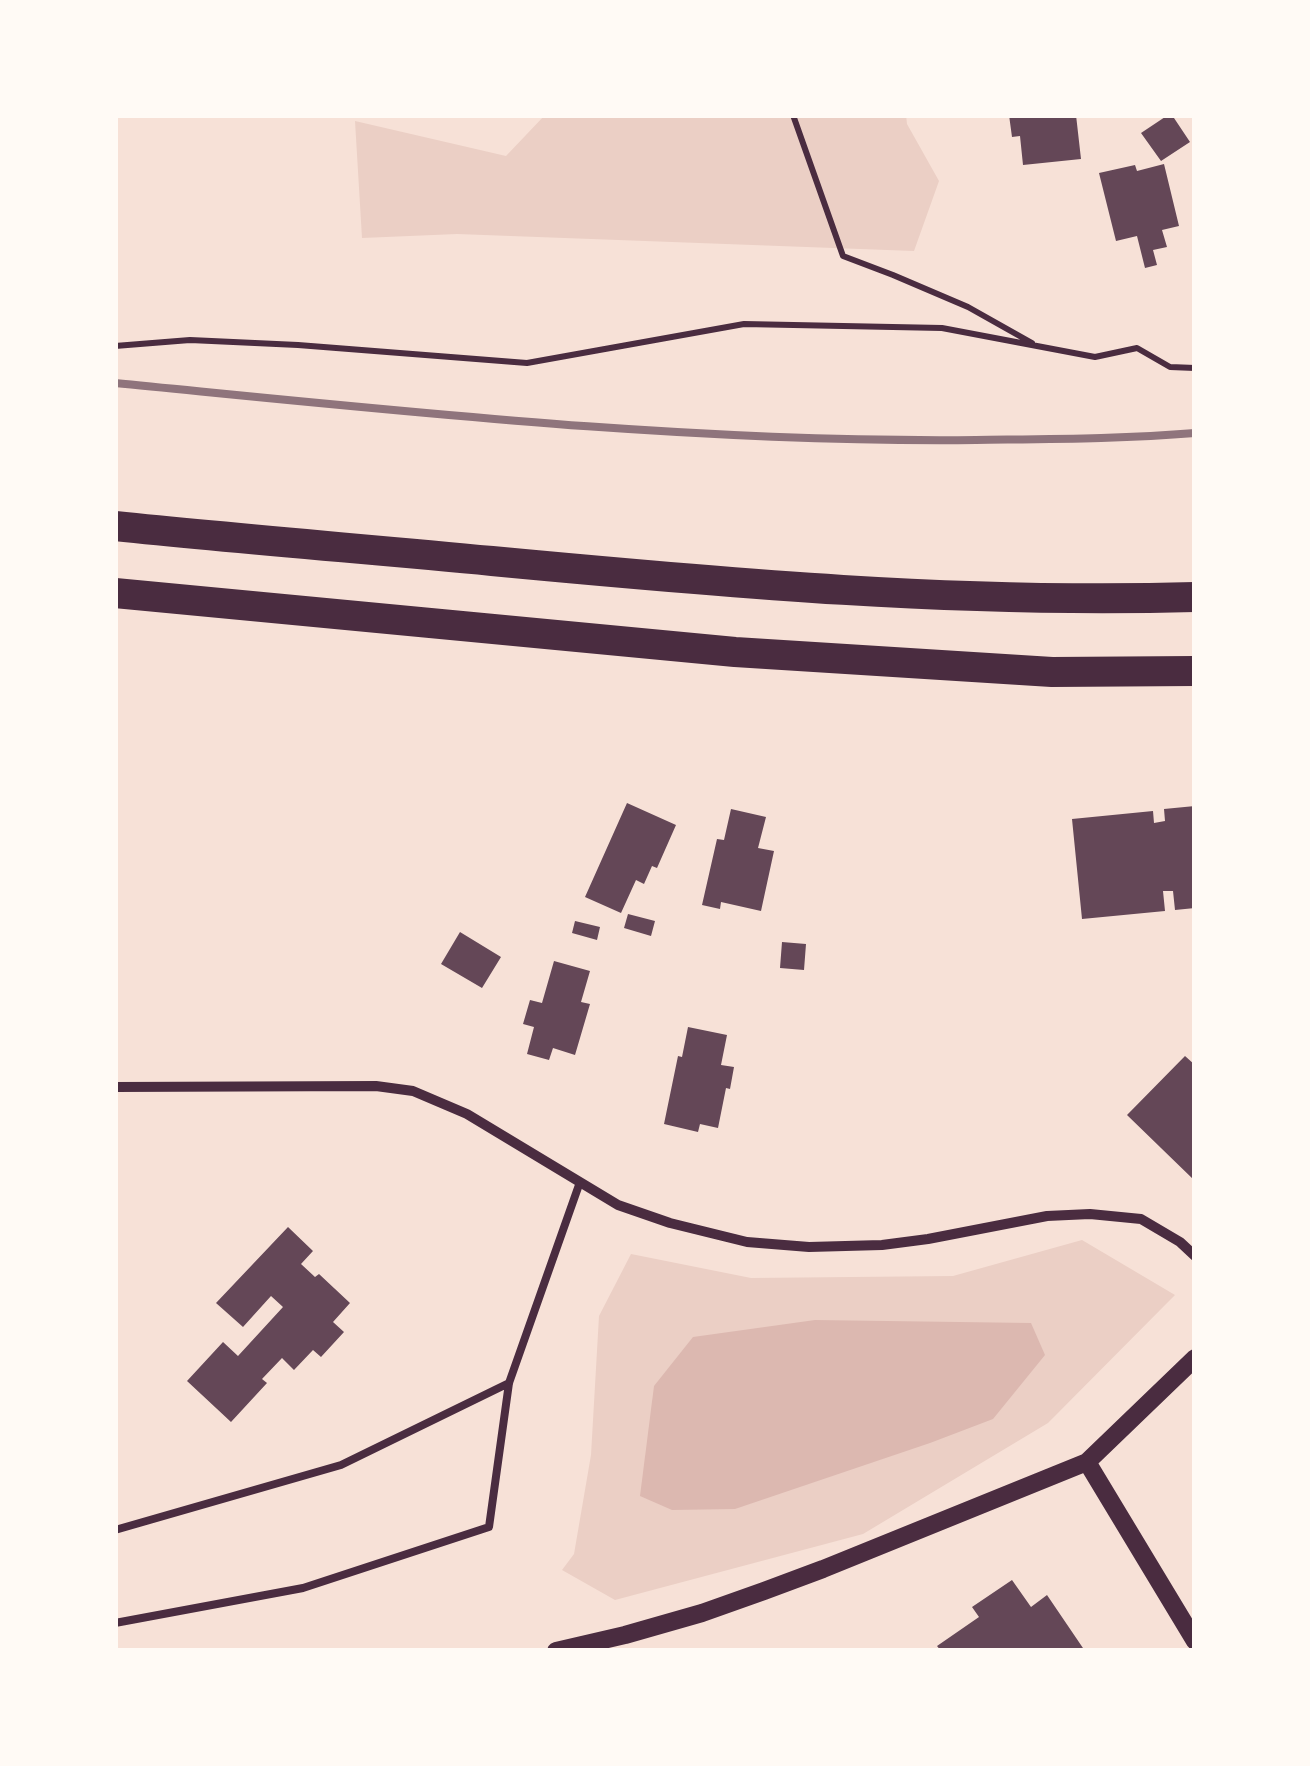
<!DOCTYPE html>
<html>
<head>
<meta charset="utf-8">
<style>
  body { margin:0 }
  #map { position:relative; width:1310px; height:1766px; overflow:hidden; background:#f7e1d7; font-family:Barlow,sans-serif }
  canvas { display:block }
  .frame { position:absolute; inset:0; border:118px solid #fffaf5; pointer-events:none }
</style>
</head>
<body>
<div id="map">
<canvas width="1310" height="1766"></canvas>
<div class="frame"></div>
</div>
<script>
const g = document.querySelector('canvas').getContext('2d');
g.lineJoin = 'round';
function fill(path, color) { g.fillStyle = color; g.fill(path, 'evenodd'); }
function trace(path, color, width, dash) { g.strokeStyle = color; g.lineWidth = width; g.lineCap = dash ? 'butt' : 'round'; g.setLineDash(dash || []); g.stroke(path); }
const green = new Path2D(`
  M545,115H906L907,124L939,181L914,251L457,234L362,238L355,121L506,156Z
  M1082,1240L1175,1295L1048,1423L863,1534L615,1600L562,1570L574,1554L591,1455L599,1316L631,1254L751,1278L953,1276Z`);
const water = new Path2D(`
  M815,1320L1031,1323L1045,1355L993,1419L930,1443L735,1509L672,1510L640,1496L654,1386L693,1337Z`);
const building = new Path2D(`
  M1009,115H1076L1081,159L1023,165L1020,136L1012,137Z
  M1168,115H1172L1190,142L1161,161L1141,133Z
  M1164,164L1179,226L1162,230L1167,247L1153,250L1157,265L1145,268L1137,236L1116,241L1099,173L1135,165L1137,171Z
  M627,803L676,825L657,868L652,866L644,884L636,880L621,913L585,897Z
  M1195,806V908L1175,910L1173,891H1163L1165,911L1082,919L1072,819L1153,811L1154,823L1165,821L1164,809Z
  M731,809L766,817L758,848L774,851L761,911L721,902L720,909L702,905L717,839L724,840Z
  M628,914L655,921L651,936L624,928Z
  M575,921L600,927L597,940L572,933Z
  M460,932L501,957L482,988L441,964Z
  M782,942L806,944L804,970L780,968Z
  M554,961L590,971L581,1002L590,1004L575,1055L553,1048L549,1060L527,1054L534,1027L523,1024L530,1000L542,1003Z
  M688,1027L727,1035L721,1065L734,1067L730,1089L726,1088L718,1128L700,1124L698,1132L664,1124L678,1056L682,1057Z
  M1185,1056L1195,1065V1181L1127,1115Z
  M288,1227L313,1251L301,1264L315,1277L319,1274L350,1303L333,1322L344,1332L321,1357L313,1350L294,1370L282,1358L262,1379L267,1383L231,1422L187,1381L223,1342L238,1356L283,1307L271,1296L243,1327L216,1303Z
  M1012,1580L1031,1607L1047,1595L1085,1651H941L937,1646L979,1617L972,1607Z`);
const path = new Path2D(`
  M793,115L843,256L893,275L968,307L1032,343
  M115,346L190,340L298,345L527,363L744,324L942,328L1095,357L1137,348L1170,367L1195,368`);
const service = new Path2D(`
  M115,1530L341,1465L509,1383
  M115,1623L303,1588L489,1527L509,1383L580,1182`);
const minor = new Path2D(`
  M115,1087L376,1086L413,1091L467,1114L618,1205L670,1223L747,1242L809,1247L882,1245L928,1239L1047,1216L1090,1214L1141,1219L1180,1242L1195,1256`);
const tertiary = new Path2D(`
  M1087,1462L1195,1641
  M556,1651L625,1635L702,1613L764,1591L823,1569L1087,1462L1195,1358`);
const motorway = new Path2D(`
  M115,526C241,539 366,549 492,561C725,583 960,604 1195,597
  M115,593L735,652L1052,672L1195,671`);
const rail = new Path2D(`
  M115,383C401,411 688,443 976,440C1049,439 1122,439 1195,433`);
fill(green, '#ebcfc5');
fill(water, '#dcb8b0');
fill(building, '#644757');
trace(path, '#4a2c40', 6);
trace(service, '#4a2c40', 8);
trace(minor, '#4a2c40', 10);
trace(tertiary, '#4a2c40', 18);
trace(motorway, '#4a2c40', 30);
trace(rail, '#8f747c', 8);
</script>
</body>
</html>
